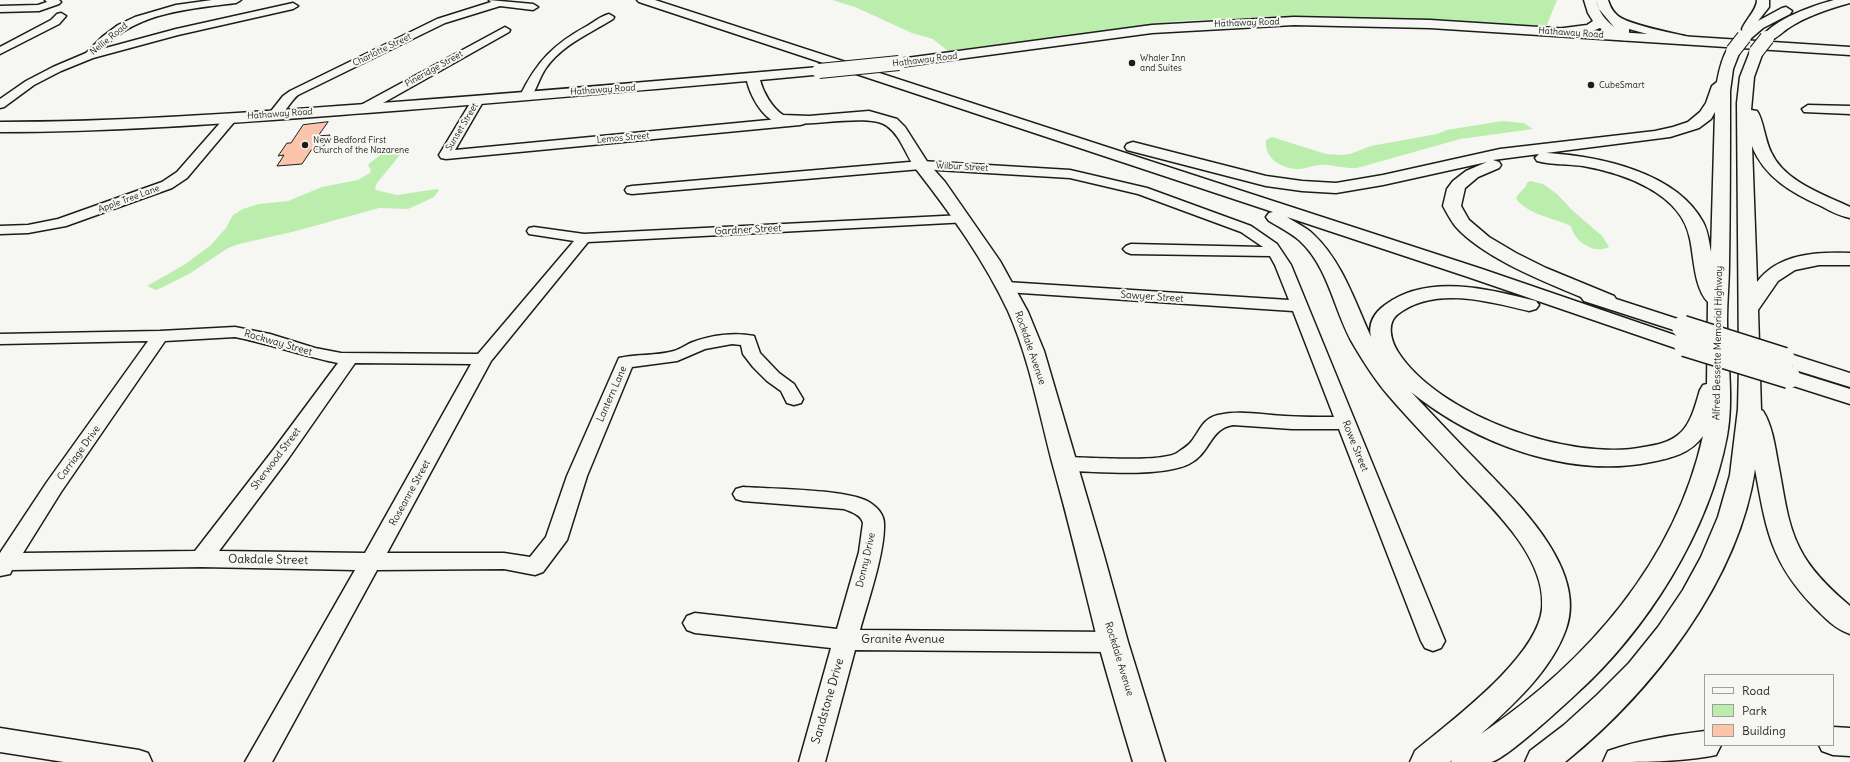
<!DOCTYPE html>
<html>
<head>
<meta charset="utf-8">
<style>
  body { margin:0 }
  #map { position:relative; width:1850px; height:762px; overflow:hidden; background:#f6f6f2; font-family:Delius,sans-serif }
  canvas { display:block }
  .legend { position:absolute; left:1704px; top:674px; width:130px; height:72px; box-sizing:border-box; background:#f6f6f2; border:1px solid #9f9f9c; margin:0; padding:5px 7px; list-style:none; font-size:12px; color:#1c1c1c }
  .legend li { display:flex; align-items:center; gap:8px; height:20px }
  .legend b { width:20px; border:1px solid #9f9f9c }
</style>
</head>
<body>
<div id="map">
<canvas width="1850" height="762"></canvas>
<ul class="legend">
<li><b style="height:5px;background:#f6f6f2"></b>Road</li>
<li><b style="height:11px;background:#bbedad"></b>Park</li>
<li><b style="height:11px;background:#fac5ab"></b>Building</li>
</ul>
</div>
<script>
const g = document.querySelector('canvas').getContext('2d');
g.lineJoin = 'round';
function fill(path, color) { g.fillStyle = color; g.fill(path, 'evenodd'); }
function trace(path, color, width, dash) { g.strokeStyle = color; g.lineWidth = width; g.lineCap = dash ? 'butt' : 'round'; g.setLineDash(dash || []); g.stroke(path); }
function write(font, color, halo, rows, align = 'center') {
  g.font = font + ' Delius,sans-serif'; g.lineWidth = 4; g.setLineDash([]); g.textBaseline = 'middle'; g.strokeStyle = halo; g.fillStyle = color; for (const [text, x, y, turn = 0] of rows) {
    g.save(); g.translate(x, y); g.rotate((+turn || 0) * Math.PI / 180); g.textAlign = isNaN(turn) ? turn : align; if (halo) g.strokeText(text, 0, 0); g.fillText(text, 0, 0); g.restore();
  }
}
const green = new Path2D(`
  M832,0H1557L1546,27L1441,21L1298,16L1180,21L948,51L933,39L912,33L855,7Z
  M1502,121L1524,123L1533,129L1460,139L1357,168C1343,169 1332,164 1320,165C1313,165 1306,169 1299,169C1282,169 1264,159 1266,140L1272,137L1326,154L1342,155L1350,154L1371,146L1437,134L1447,130Z
  M399,147L404,150L377,183L375,187L376,190L397,195L437,189L439,190L434,197L408,209L379,208L296,231L239,244L228,248L189,274L161,288L156,290L147,286L184,265L211,245L226,228L233,215L243,209L259,204L288,201L322,187L358,180L370,173L371,170L368,165L370,163L383,153Z
  M1530,181L1543,184L1557,194L1572,210L1602,236L1609,247C1594,255 1574,241 1571,226C1552,217 1531,216 1516,199C1518,192 1525,190 1527,183Z`);
const building = new Path2D(`
  M328,122L318,136L330,135L322,149H312L302,164L277,166L284,155L278,156L287,143H291L303,125Z`);
const minor = new Path2D(`
  M45,0H59L61,2L59,4L39,11L0,12V6L38,5L47,2Z
  M212,0H241L236,3C188,9 137,12 102,49L176,29L293,3L298,6L293,9L178,35L93,58L61,71L34,85L4,107L0,108V99L26,81L53,67L86,53L102,37L118,25L135,17L176,5Z
  M489,0L533,4L538,7L533,10L500,6L445,23L298,95C289,102 282,121 270,118L268,115L283,96L290,91L437,19L491,2Z
  M61,13L66,16L59,24L0,54V47L51,20L57,14Z
  M609,14L614,17L613,19C589,34 562,45 546,68C539,78 537,89 530,98H522L520,96C537,61 554,44 587,26C594,22 601,16 609,14Z
  M505,27L510,30L509,32L367,112H359L357,109L359,106Z
  M478,96L484,100L455,150L800,117L804,118L806,121L804,124L800,125L446,159L441,158L439,155L472,100Z
  M1808,105L1850,106V114L1804,112L1802,109Z
  M231,114L235,115L237,118L235,121L187,178L172,188L66,226L28,233L0,234V226L28,225L58,219L162,182L177,172L227,115Z
  M921,161L1070,170L1147,188L1251,226L1277,244L1291,265L1445,641L1441,648L1433,651L1425,648L1421,641L1339,429H1292L1233,425C1209,429 1211,453 1189,464C1160,478 1097,471 1064,471L1057,469L1054,464L1057,459L1064,457C1087,457 1160,463 1177,453C1181,450 1188,446 1191,442C1200,431 1202,419 1218,415C1240,410 1263,415 1285,416C1301,417 1318,417 1334,417L1293,311L1006,292L1000,290L998,287L1000,284L1006,282L1289,300L1275,265L1270,256L1131,254L1126,252L1123,249L1126,246L1131,244L1263,247L1241,232L1138,194L1070,178L921,169L632,194L627,193L625,190L627,187L632,186Z
  M963,215L968,216L970,219L968,222L588,242L491,361L387,553H504L530,557L546,537L567,476L619,358C636,354 657,356 674,351C681,349 687,344 693,342C711,335 735,332 754,336L760,353L779,373L794,384L803,399L801,403L794,405L787,403L781,391L767,381L753,367L743,354L741,345L732,344L705,349L677,361L632,367L587,476L567,540L543,572L535,575L504,569L377,570L272,762H245L355,570L201,567L12,570L10,574L0,576V553L47,482L148,341L0,344V334L160,331L235,327L270,334L315,348L341,353L478,354L574,241L529,234L527,231L529,228L534,227L584,234ZM235,337C270,344 303,356 338,363L274,449L195,551L23,553L61,492L165,341ZM355,363L471,364L365,553L219,551L288,459Z
  M743,487C771,489 848,489 869,502C877,507 884,514 884,524C885,552 868,601 860,630L1113,632L1121,635L1125,642L1121,649L1113,652L855,650L825,762H799L831,648L695,633L687,630L683,623L687,616L695,613L837,629L859,552L863,523C861,515 852,512 844,509L743,501L736,499L733,494L736,489Z
  M0,728L139,750L148,753L152,762H64L0,752Z`);
const major = new Path2D(`
  M1294,17L1430,20L1850,47V55L1430,28L1294,25L1152,33L899,67L894,66L892,63L894,60L899,59L1152,25Z
  M819,67L824,68L826,71L824,74L760,80C763,92 772,108 783,115L809,116L869,111L897,119L905,127L928,163L945,182L1000,261L1028,312L1044,351L1103,552L1128,642L1165,762H1133C1121,722 1109,682 1098,642C1083,582 1069,522 1052,462C1039,412 1029,358 1008,311C984,260 951,214 916,169C906,156 901,136 887,126C869,112 804,129 776,122C762,117 750,95 747,81C607,93 467,106 327,116C218,124 109,132 0,132V122C113,122 225,114 338,106C498,95 659,81 819,67Z`);
const highway = new Path2D(`
  M637,0H655L1482,269L1692,341L1696,345L1692,349L1685,351L1678,349L1468,277L1287,217C1296,223 1306,227 1313,234C1342,261 1355,302 1371,337C1368,324 1374,313 1385,305C1427,273 1489,289 1536,301L1539,305L1536,309L1529,311C1488,301 1434,286 1398,314C1386,323 1391,341 1398,352C1439,416 1571,462 1644,447C1656,445 1668,443 1678,435C1691,425 1695,406 1700,390L1703,385L1707,384L1708,302C1694,288 1694,257 1690,239C1682,193 1623,173 1583,166C1568,164 1552,165 1537,161L1535,158L1539,154L1493,160L1499,162L1501,165L1499,168L1478,177L1465,188L1461,206L1469,220L1489,237L1516,253L1546,268L1614,296L1616,299L1690,323L1693,327L1690,331L1683,333L1584,301L1581,297C1543,281 1484,258 1456,227C1451,221 1447,213 1443,206L1447,189L1453,181L1466,171L1487,162L1383,185L1336,193L1302,191L1266,186L1127,150L1125,147L1127,144L1133,142L1266,176L1302,181L1336,183L1383,175L1500,149L1655,131L1673,127L1688,122L1700,112L1706,103L1712,86L1717,82C1719,71 1722,58 1728,48H1738L1740,51L1733,69L1730,91C1730,149 1730,206 1729,264C1729,282 1727,301 1727,320C1727,358 1734,398 1727,436C1709,532 1647,630 1575,695C1562,707 1505,760 1491,762C1478,762 1464,762 1451,762L1452,760L1450,762H1410L1415,751C1451,721 1537,658 1542,609C1547,558 1493,509 1461,475C1437,448 1411,422 1388,395C1375,380 1363,361 1353,344C1334,311 1329,268 1300,241C1291,233 1279,227 1269,221L1266,217L1269,213L1273,212L639,2ZM1715,112L1711,252C1709,242 1708,231 1703,222C1676,172 1599,156 1546,153L1670,137L1699,128L1711,119ZM1411,392C1474,443 1569,479 1651,462C1672,458 1691,453 1703,436C1675,562 1586,663 1481,734C1513,705 1551,671 1566,629C1588,568 1515,501 1478,462C1455,439 1433,415 1411,392Z
  M1584,0H1596C1599,12 1604,19 1614,27L1599,9L1596,0H1608C1610,6 1612,11 1618,16C1629,25 1673,33 1689,37L1690,40L1689,43L1684,44L1629,29V37L1628,40C1617,42 1607,34 1600,28L1590,32L1560,36L1556,35L1554,32L1556,29L1587,25L1593,21L1588,13Z
  M1757,0H1769V7L1758,21L1782,8L1786,7L1792,11L1790,14L1763,28L1749,40H1739L1738,37L1743,31L1742,29C1746,19 1757,10 1757,0Z
  M1834,0H1850V3C1828,9 1806,16 1787,29C1779,35 1772,43 1762,41L1761,38C1774,19 1812,6 1834,0Z
  M1756,48L1761,49L1763,52L1754,77L1751,110L1757,111C1763,119 1765,140 1771,152C1784,181 1822,194 1850,207V218C1840,216 1830,211 1821,206C1792,193 1764,177 1752,146L1757,282C1779,253 1817,252 1850,253V265H1819L1795,270L1778,281L1758,310L1761,410L1763,411C1772,425 1775,446 1778,463C1784,492 1786,522 1800,549C1811,571 1831,590 1850,606V634C1835,629 1825,618 1814,607C1770,562 1766,528 1755,469C1739,581 1651,693 1565,762H1525L1530,751L1564,725L1597,695L1629,663L1658,627L1683,590L1701,557L1718,517L1730,475L1738,409L1739,365L1737,103L1740,77L1751,49Z
  M1784,352L1850,373V387L1776,364L1773,359L1776,354Z
  M1789,370L1850,389V404L1781,382L1778,377L1781,372Z
  M1833,727L1850,728V756L1833,755L1822,751L1819,745H1833Z
  M1705,731V745H1721L1716,755C1683,762 1638,762 1603,762L1608,751C1638,740 1673,735 1705,731Z`);
const majorBridge = new Path2D(`
  M819,71L899,63`);
const highwayBridgeFar1 = new Path2D(`
  M1733,51L1744,37
  M1756,52L1767,38`);
const highwayBridge = new Path2D(`
  M1683,327L1784,359
  M1685,345L1789,377`);
const markers = [
  [1132,63,4,"#1c1c1c"],
  [1591,85,4,"#1c1c1c"],
  [305,145,4,"#1c1c1c"]
];
const farStreetnames = [
  ["Hathaway Road",1247,23,-2],
  ["Hathaway Road",1571,33,4],
  ["Nellie Road",109,39,-39],
  ["Charlotte Street",382,50,-26],
  ["Hathaway Road",925,60,-7],
  ["Pineridge Street",434,69,-29],
  ["Hathaway Road",603,90,-4],
  ["Hathaway Road",280,114,-4],
  ["Sunset Street",462,127,-59],
  ["Lemos Street",623,138,-5],
  ["Wilbur Street",962,167,3],
  ["Apple Tree Lane",129,199,-20]
];
const farPoinames = [
  ["Whaler Inn",1140,58],
  ["and Suites",1140,68],
  ["CubeSmart",1599,85],
  ["New Bedford First",313,140],
  ["Church of the Nazarene",313,150]
];
const streetNames = [
  ["Gardner Street",748,230,-3],
  ["Sawyer Street",1152,297,4],
  ["Rockway Street",278,343,16],
  ["Alfred Bessette Memorial Highway",1718,343,-89],
  ["Rockdale Avenue",1030,348,71],
  ["Lantern Lane",612,394,-66],
  ["Rowe Street",1355,446,68],
  ["Carriage Drive",79,453,-54],
  ["Sherwood Street",276,459,-53],
  ["Roseanne Street",410,493,-61],
  ["Donny Drive",866,560,-77],
  ["Rockdale Avenue",1119,659,73]
];
const nearStreetnames = [
  ["Oakdale Street",268,560,1],
  ["Granite Avenue",903,640],
  ["Sandstone Drive",828,701,-74]
];
fill(green, '#bbedad');
fill(building, '#fac5ab');
trace(building, '#1c1c1c', 1);
trace(minor, '#1c1c1c', 3);
trace(major, '#1c1c1c', 3);
trace(highway, '#1c1c1c', 3);
fill(minor, '#f6f6f2');
fill(major, '#f6f6f2');
fill(highway, '#f6f6f2');
trace(majorBridge, '#1c1c1c', 16, []);
trace(highwayBridgeFar1, '#1c1c1c', 16, []);
trace(highwayBridge, '#1c1c1c', 25, []);
trace(majorBridge, '#f6f6f2', 14);
trace(highwayBridgeFar1, '#f6f6f2', 14);
trace(highwayBridge, '#f6f6f2', 22);
for (const [x, y, r, color] of markers) { const dot = new Path2D(); dot.arc(x, y, r, 0, 2 * Math.PI); g.fillStyle = color; g.fill(dot); trace(dot, '#f6f6f2', 1.5); }
write('9px', '#1c1c1c', '#f6f6f2', farStreetnames);
write('9px', '#1c1c1c', '#f6f6f2', farPoinames, 'left');
write('10px', '#1c1c1c', '#f6f6f2', streetNames);
write('12px', '#1c1c1c', '#f6f6f2', nearStreetnames);
</script>
</body>
</html>
